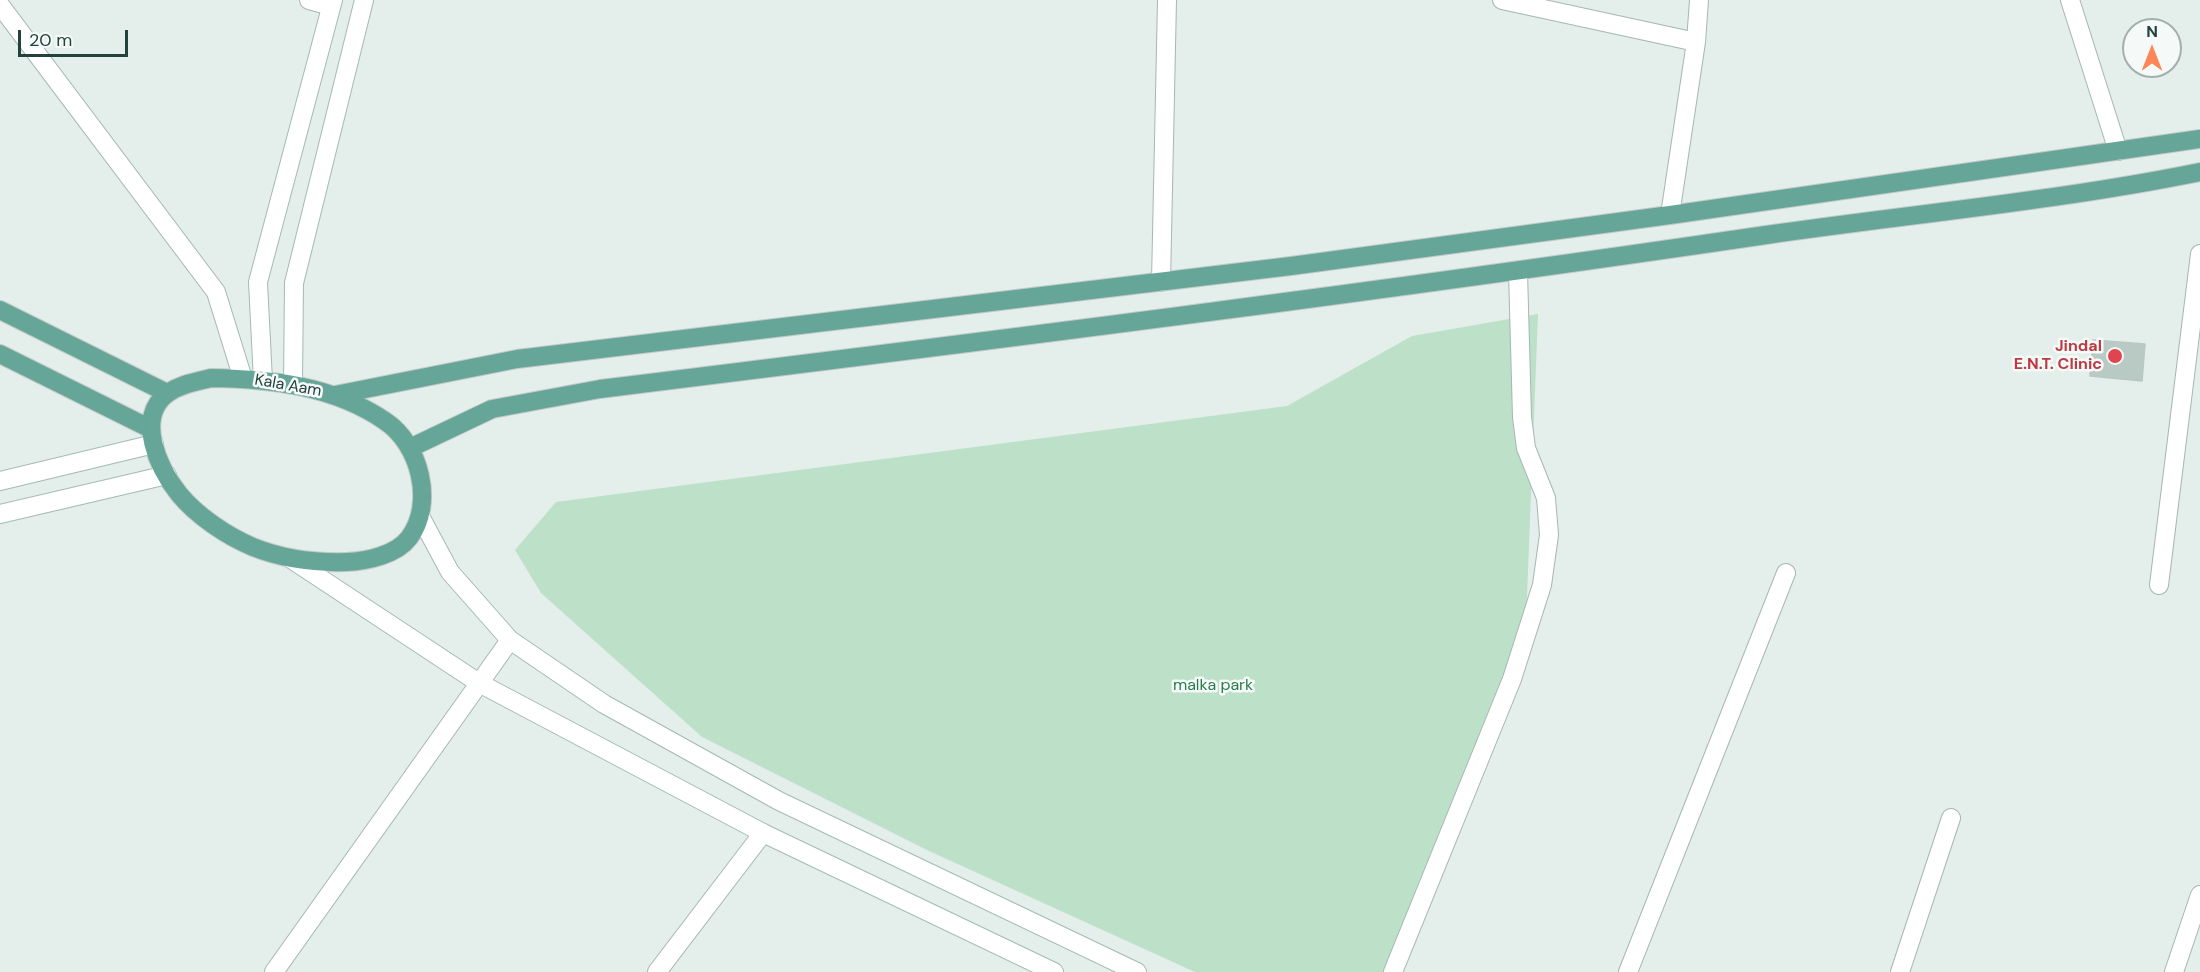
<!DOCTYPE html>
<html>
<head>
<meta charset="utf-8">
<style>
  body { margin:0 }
  #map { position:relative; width:2200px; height:972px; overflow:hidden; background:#e4eeea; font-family:"DM Sans",sans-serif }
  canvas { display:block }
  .north { position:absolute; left:2122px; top:18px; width:60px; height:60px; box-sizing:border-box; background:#f5faf8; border:2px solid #a1b0ac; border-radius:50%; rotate:0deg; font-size:16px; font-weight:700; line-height:24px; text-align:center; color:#22423b }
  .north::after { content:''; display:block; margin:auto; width:21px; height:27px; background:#fa8757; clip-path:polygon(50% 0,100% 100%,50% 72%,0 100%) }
  .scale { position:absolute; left:18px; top:30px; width:110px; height:27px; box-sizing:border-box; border:3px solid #22423b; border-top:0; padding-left:8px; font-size:18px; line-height:21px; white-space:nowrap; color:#22423b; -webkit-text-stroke:4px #f5faf8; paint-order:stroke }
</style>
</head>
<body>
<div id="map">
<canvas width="2200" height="972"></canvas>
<div class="north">N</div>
<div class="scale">20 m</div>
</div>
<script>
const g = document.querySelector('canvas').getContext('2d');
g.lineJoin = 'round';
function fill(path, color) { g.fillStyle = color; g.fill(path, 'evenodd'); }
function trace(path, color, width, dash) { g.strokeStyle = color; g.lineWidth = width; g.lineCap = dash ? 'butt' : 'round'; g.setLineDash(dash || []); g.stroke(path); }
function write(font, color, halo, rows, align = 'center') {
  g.font = font + ' "DM Sans",sans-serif'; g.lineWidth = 5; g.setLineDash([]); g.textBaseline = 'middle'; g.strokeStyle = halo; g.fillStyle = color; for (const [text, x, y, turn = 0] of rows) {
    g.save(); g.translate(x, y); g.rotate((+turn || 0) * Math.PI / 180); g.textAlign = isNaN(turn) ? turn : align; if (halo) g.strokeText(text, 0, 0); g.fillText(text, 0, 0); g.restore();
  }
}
const green = new Path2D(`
  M1538,314L1526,623L1398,972H1195L929,851L702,737L541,593L515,550L556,502L1287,406L1412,336Z`);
const building = new Path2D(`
  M2093,340L2145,344L2142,381L2090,376Z`);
const lane = new Path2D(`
  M274,972L510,640`);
const street = new Path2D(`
  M309,0L331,6
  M1502,0L1696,42
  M2070,0L2118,151
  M0,5L216,292L243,379
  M1670,215L1696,42L1699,0
  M1161,282L1167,0
  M2159,585L2200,254
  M657,972L763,833
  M1393,972L1512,679L1542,585L1549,535L1546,498L1526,448L1522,417L1518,272
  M1628,972L1786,573
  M1900,972L1951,818
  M2174,972L2200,895`);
const secondary = new Path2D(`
  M263,381L258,282L333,0
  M293,384L294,283L364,0
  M0,481L154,444
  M0,514L167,475
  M421,518L450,572L510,640L604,704L779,801L1137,972
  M291,559L479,683L763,833L1054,972`);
const primary = new Path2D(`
  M0,310L167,393
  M0,354L151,429
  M211,378C272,379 334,386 385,421C420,444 435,504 409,538C396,555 367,561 347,562C315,563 283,559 253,547C227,536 197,516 179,494C159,469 134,417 168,393C181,384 196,382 211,378Z
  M335,395L517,359L1291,266L1670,215L2200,139
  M410,448L492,409L600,389C989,341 1378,292 1766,235C1911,214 2057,201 2200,172`);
const markers = [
  [2115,356,8,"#e0444e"]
];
const healthNames = [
  ["Jindal",2102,347],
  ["E.N.T. Clinic",2102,365]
];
const streetNames = [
  ["Kala Aam",288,386,10]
];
const parkNames = [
  ["malka park",1213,686]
];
fill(green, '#bce1c8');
fill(building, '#b9c9c3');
trace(building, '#b6c9c2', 1.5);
trace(lane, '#a6b7b2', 20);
trace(street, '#a6b7b2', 20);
trace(secondary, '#a2bbb3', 20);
trace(primary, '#c1cac8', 20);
trace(lane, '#fff', 18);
trace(street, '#fff', 18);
trace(secondary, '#fff', 18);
trace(primary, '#66a699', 18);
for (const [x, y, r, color] of markers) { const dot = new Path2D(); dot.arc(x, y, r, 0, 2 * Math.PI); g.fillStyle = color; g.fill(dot); trace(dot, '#f5faf8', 2); }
write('bold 16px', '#be3a42', '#f5faf8', healthNames, 'right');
write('16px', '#22423b', '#f5faf8', streetNames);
write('16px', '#297b4d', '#f5faf8', parkNames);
</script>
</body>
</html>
